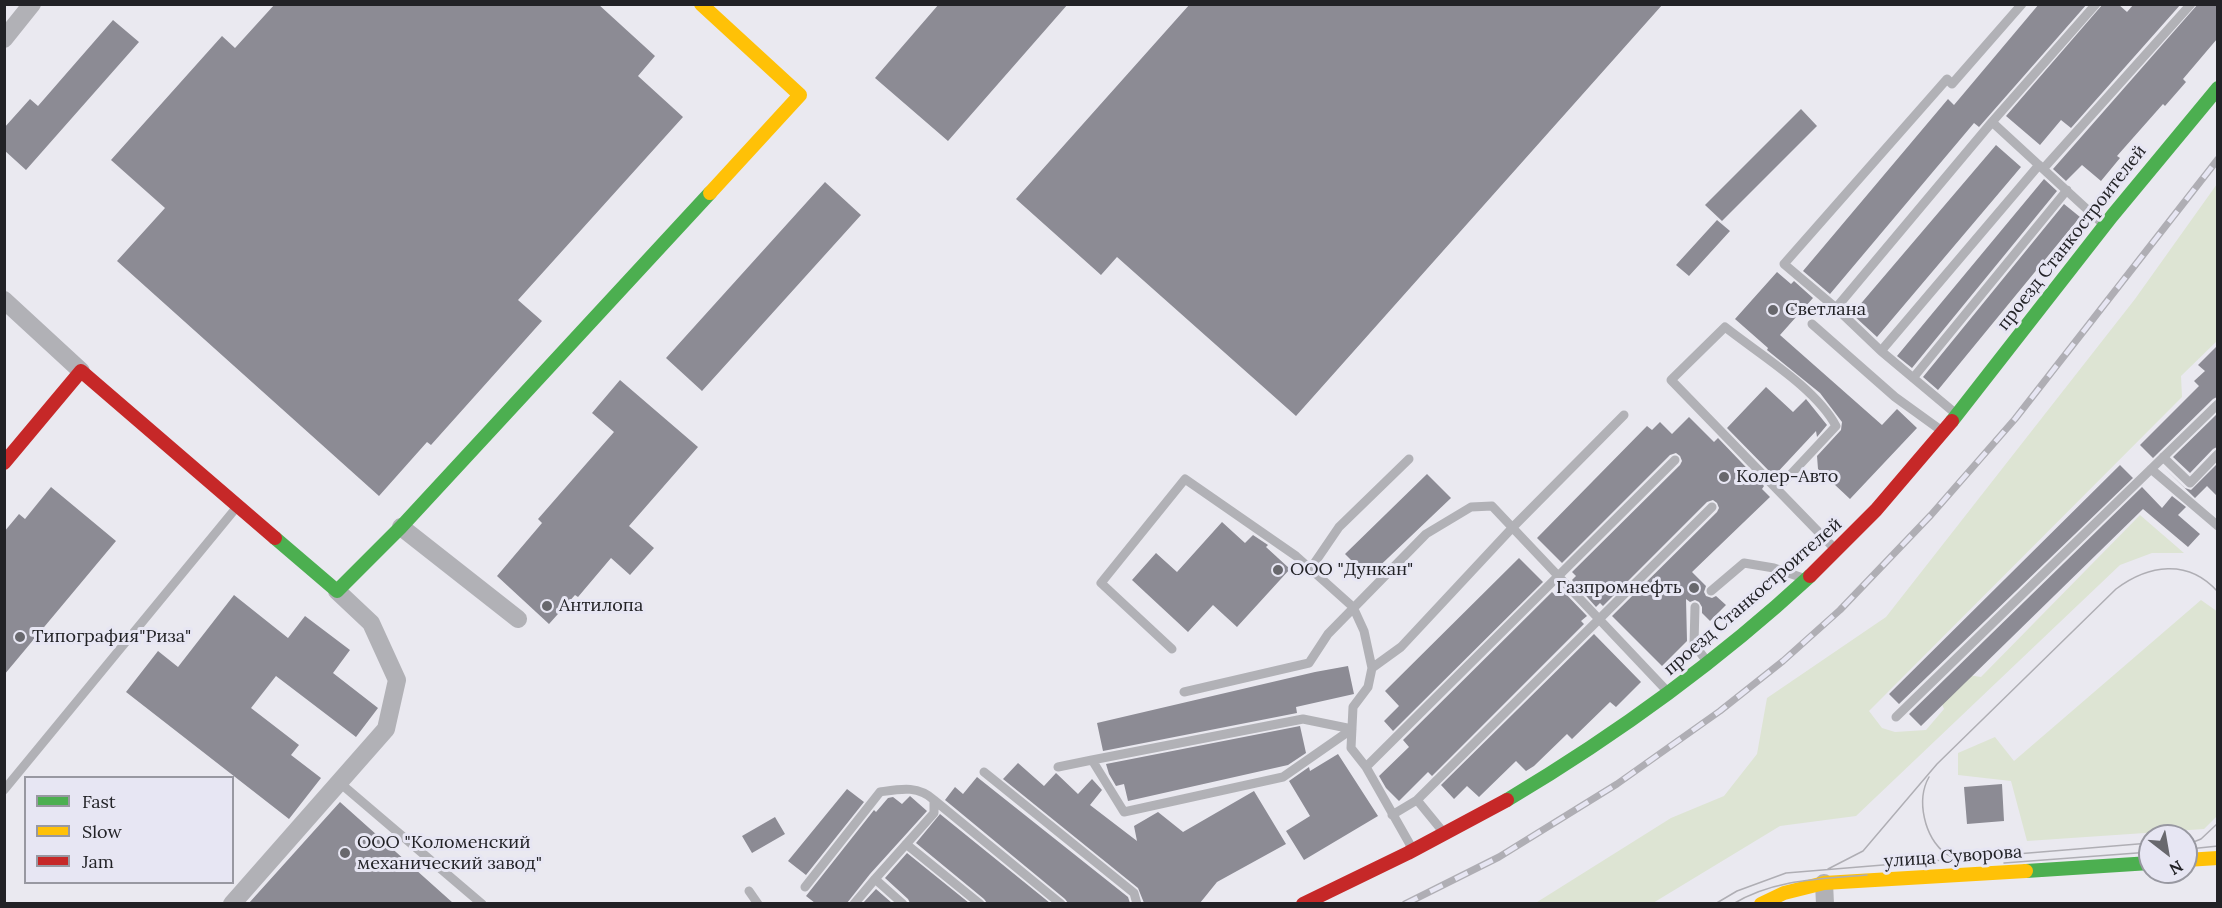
<!DOCTYPE html>
<html>
<head>
<meta charset="utf-8">
<style>
  body { margin:0 }
  #map { position:relative; width:2222px; height:908px; overflow:hidden; background:#eae9f0; font-family:Lora,serif }
  canvas { display:block }
  .frame { position:absolute; inset:0; border:6px solid #222226; pointer-events:none }
  .legend { position:absolute; left:24px; top:776px; width:210px; height:108px; box-sizing:border-box; background:#e7e6f3; border:2px solid #9898a1; margin:0; padding:8px 10px; list-style:none; font-size:18px; color:#222226 }
  .legend li { display:flex; align-items:center; gap:12px; height:30px }
  .legend b { width:30px; border:2px solid #9898a1 }
  .north { position:absolute; left:2138px; top:824px; width:60px; height:60px; box-sizing:border-box; background:#e7e6f3; border:2px solid #9898a1; border-radius:50%; rotate:149deg; font-size:16px; font-weight:700; line-height:24px; text-align:center; color:#222226 }
  .north::after { content:''; display:block; margin:auto; width:21px; height:27px; background:#68686d; clip-path:polygon(50% 0,100% 100%,50% 72%,0 100%) }
</style>
</head>
<body>
<div id="map">
<canvas width="2222" height="908"></canvas>
<div class="frame"></div>
<ul class="legend">
<li><b style="height:8px;background:#4caf50"></b>Fast</li>
<li><b style="height:8px;background:#ffc107"></b>Slow</li>
<li><b style="height:8px;background:#c62828"></b>Jam</li>
</ul>
<div class="north">N</div>
</div>
<script>
const g = document.querySelector('canvas').getContext('2d');
g.lineJoin = 'round';
function fill(path, color) { g.fillStyle = color; g.fill(path, 'evenodd'); }
function trace(path, color, width, dash) { g.strokeStyle = color; g.lineWidth = width; g.lineCap = dash ? 'butt' : 'round'; g.setLineDash(dash || []); g.stroke(path); }
function write(font, color, halo, rows, align = 'center') {
  g.font = font + ' Lora,serif'; g.lineWidth = 6; g.setLineDash([]); g.textBaseline = 'middle'; g.strokeStyle = halo; g.fillStyle = color; for (const [text, x, y, turn = 0] of rows) {
    g.save(); g.translate(x, y); g.rotate((+turn || 0) * Math.PI / 180); g.textAlign = isNaN(turn) ? turn : align; if (halo) g.strokeText(text, 0, 0); g.fillText(text, 0, 0); g.restore();
  }
}
const green = new Path2D(`
  M2217,184V341L2181,376L2182,397L1869,711L1882,728L1895,732L1926,730L1944,709L1939,697L1962,674L1981,677L2140,515L2184,553H2152L2120,565L1856,816L1780,826L1653,903L1534,904L1671,818L1724,796L1757,754L1767,698L1886,617L2135,299Z
  M2201,600L2218,612L2217,816L2204,829L2027,841L2011,781L1958,775V753L1995,737L2014,761Z`);
const building = new Path2D(`
  M275,4H598L655,56L638,76L683,117L518,300L542,321L431,445L427,442L379,496L117,261L165,208L111,160L222,36L235,48Z
  M939,4H1068L948,141L875,78Z
  M1190,4H1663L1296,416L1117,257L1101,275L1016,199Z
  M2039,4H2087L1979,127L1974,123L1830,294L1803,271L1948,99L1954,105Z
  M2103,4H2118L2127,12L2134,4H2181L2071,128L2061,120L2040,145L2006,116Z
  M2198,4H2217V39L2183,79L2186,82L2165,106L2163,104L2117,156L2120,158L2101,181L2082,165L2066,181L2053,169Z
  M113,20L139,42L26,170L4,150V128L30,99L38,106Z
  M1801,109L1817,126L1722,221L1705,205Z
  M1996,145L2021,167L1877,337L1852,314Z
  M2044,179L2057,191L1912,368L1897,356Z
  M825,182L861,215L702,391L666,358Z
  M2064,204L2080,217L1938,390L1923,377Z
  M1717,220L1730,231L1689,276L1676,265Z
  M1777,272L1791,284L1794,281L1813,298L1780,335L1882,425L1897,409L1917,428L1850,499L1818,469L1817,456L1841,430L1842,422L1820,393L1767,350L1768,348L1735,319Z
  M2217,346V397L2213,399L2153,458L2140,445L2199,386L2194,381L2205,371L2198,365Z
  M620,380L698,447L629,526L654,548L630,575L611,558L578,597L575,595L549,624L497,576L542,523L538,519L614,432L592,413Z
  M1766,387L1793,412L1806,399L1827,425L1817,437L1816,431L1774,476L1727,428Z
  M2217,414V447L2213,449L2190,473L2173,457Z
  M1689,417L1714,442L1718,438L1764,486L1762,489L1770,497L1692,572L1706,586L1704,592L1706,596L1712,598L1716,596L1726,605L1710,621L1702,613V607L1699,602L1695,600L1690,602L1686,599L1687,641L1662,666L1612,616L1717,512L1719,508L1717,503L1713,500L1707,502L1603,606L1600,603L1596,607L1572,580L1576,576L1572,572L1680,465L1682,461L1680,456L1676,453L1670,455L1562,563L1537,538L1647,426L1652,430L1660,422L1672,434Z
  M2217,464V496L2207,486L2195,498L2163,467L2185,488L2191,490Z
  M2120,465L2133,478L1899,704L1889,694Z
  M1427,474L1451,498L1368,577L1345,554Z
  M51,487L116,541L4,675V532L19,514L25,519Z
  M2142,487L2162,508L2172,496L2186,507L2178,515L2200,534L2188,547L2143,509L1921,726L1909,714Z
  M1222,522L1245,543L1253,535L1268,545L1266,547L1290,569L1237,627L1213,605L1188,632L1132,580L1156,553L1177,572Z
  M1519,558L1543,582L1393,731L1384,721L1399,706L1385,691Z
  M1562,590L1587,616L1581,621L1584,624L1432,776L1428,772L1399,801L1386,788L1379,776L1409,747L1403,740L1552,592L1556,596Z
  M234,595L288,638L305,616L350,650L333,673L378,708L356,737L276,676L251,708L299,745L291,755L321,778L289,819L126,692L158,651L178,667Z
  M1594,634L1641,682L1616,707L1610,702L1572,739L1567,734L1534,766L1526,771L1516,761L1479,797L1467,786L1454,799L1441,785Z
  M1348,666L1354,694L1296,707L1297,713L1103,751L1097,723L1315,672Z
  M1300,726L1306,753L1288,765L1128,801L1124,784L1116,786L1109,774L1106,764Z
  M1338,754L1378,816L1304,860L1286,831L1310,816L1289,781L1309,767L1310,771Z
  M1018,763L1044,786L1056,773L1078,794L1092,779L1102,790L1090,805L1137,841L1134,826L1158,812L1183,832L1254,791L1286,844L1217,882L1200,903H1144L1138,888L1003,779Z
  M977,777L1128,897L1130,903H1068L1065,899L945,800L955,787L963,794Z
  M2002,784L2004,821L1967,824L1964,787Z
  M847,789L864,802L806,875L788,861Z
  M910,796L927,811L870,874L847,903H815L806,896L874,810L876,812L888,798L893,797L902,804Z
  M340,802L453,903H249Z
  M940,814L1050,903H987L984,899L916,843Z
  M775,817L785,834L752,853L742,836Z
  M907,853L969,903H910L908,899L885,878Z
  M876,889L892,903H863Z`);
const lane = new Path2D(`
  M1992,122L2103,224
  M2043,169L2191,4
  M1836,308L1784,264L1947,79L1952,84L2022,4
  M1812,324L1895,397L1942,431
  M1881,351L2039,165
  M1913,378L2067,190
  M1955,413L1881,351L1836,308L1992,122L2096,4
  M2163,457L2190,483L2218,454
  M2151,469L2218,526
  M1777,489L1836,426C1816,388 1759,354 1725,327L1671,380L1835,549
  M1311,568L1339,527L1409,459
  M1711,591L1744,563L1774,568L1803,578
  M1695,607L1694,644L1708,663
  M1172,649L1101,583L1185,479L1296,556L1353,607L1364,631L1372,668L1368,687L1353,707L1351,748L1366,767L1412,848
  M1372,668L1401,647L1513,527L1624,415
  M1184,692L1309,663L1328,634L1426,534L1471,507L1492,506L1668,692
  M1896,717L2218,404
  M1092,760L1303,719L1352,729
  M1058,767L1092,760L1124,812L1283,777L1352,729
  M1366,767L1675,460
  M984,772L1134,893L1137,904
  M340,783L482,904
  M4,790L236,508
  M934,800L1061,904
  M1392,815L1417,800
  M1444,833L1417,800L1712,507
  M906,844L980,904
  M805,887L880,792C900,789 918,785 934,800V813L875,879
  M749,891L758,904
  M854,904L875,879L903,904`);
const street = new Path2D(`
  M4,39L32,4
  M4,300L81,371
  M401,527L518,619
  M1824,883L1825,904
  M232,904L386,729L397,680L371,623L337,591`);
const fast = new Path2D(`
  M1952,421L2112,216L2218,88
  M275,538L337,591L401,527L710,193
  M1507,800C1616,735 1717,662 1810,576
  M2026,871L2150,863`);
const slow = new Path2D(`
  M701,4L800,95L710,193
  M2186,860L2218,858
  M1761,904L1784,893L1824,883L2026,871`);
const jam = new Path2D(`
  M4,463L81,371L275,538
  M1810,576L1876,510L1952,421
  M1303,904L1408,853L1507,800`);
const tram = new Path2D(`
  M1929,777C1916,800 1924,837 1946,854C1949,856 1954,858 1958,859
  M2186,845L2201,839L2218,823
  M2189,849L2218,846
  M2004,863L2150,852
  M1828,869L1863,851L1937,764L2116,589C2148,565 2188,558 2218,592
  M1715,904L1737,891L1786,873L2150,843
  M1733,904C1774,879 1821,879 1867,875`);
const rail = new Path2D(`
  M1405,904L1499,857L1617,784L1720,711L1783,661L1840,610L1931,515L2015,419L2218,159`);
const markers = [
  [1773,310,6,"#68686d"],
  [1724,477,6,"#68686d"],
  [1278,570,6,"#68686d"],
  [1694,588,6,"#68686d"],
  [547,606,6,"#68686d"],
  [20,637,6,"#68686d"],
  [345,853,6,"#68686d"]
];
const streetNames = [
  ["проезд Станкостроителей",2072,238,-52],
  ["проезд Станкостроителей",1753,597,-41],
  ["улица Суворова",1953,857,-4]
];
const poiNames = [
  ["Светлана",1785,310],
  ["Колер-Авто",1736,477],
  ["ООО \"Дункан\"",1290,570],
  ["Газпромнефть",1682,588,"right"],
  ["Aнтилопа",559,606],
  ["Типография\"Риза\"",32,637],
  ["ООО \"Коломенский",357,843],
  ["механический завод\"",357,864]
];
fill(green, '#dde4d3');
fill(building, '#8c8b94');
trace(lane, '#b1b1b6', 9);
trace(street, '#b1b1b6', 18);
trace(fast, '#4caf50', 14);
trace(slow, '#ffc107', 14);
trace(jam, '#c62828', 14);
trace(tram, '#afaeb4', 1.5);
trace(rail, '#afaeb4', 7);
trace(rail, '#e7e6f3', 4.5, [14]);
for (const [x, y, r, color] of markers) { const dot = new Path2D(); dot.arc(x, y, r, 0, 2 * Math.PI); g.fillStyle = color; g.fill(dot); trace(dot, '#e7e6f3', 2); }
write('18px', '#222226', '#e7e6f3', streetNames);
write('18px', '#222226', '#e7e6f3', poiNames, 'left');
</script>
</body>
</html>
